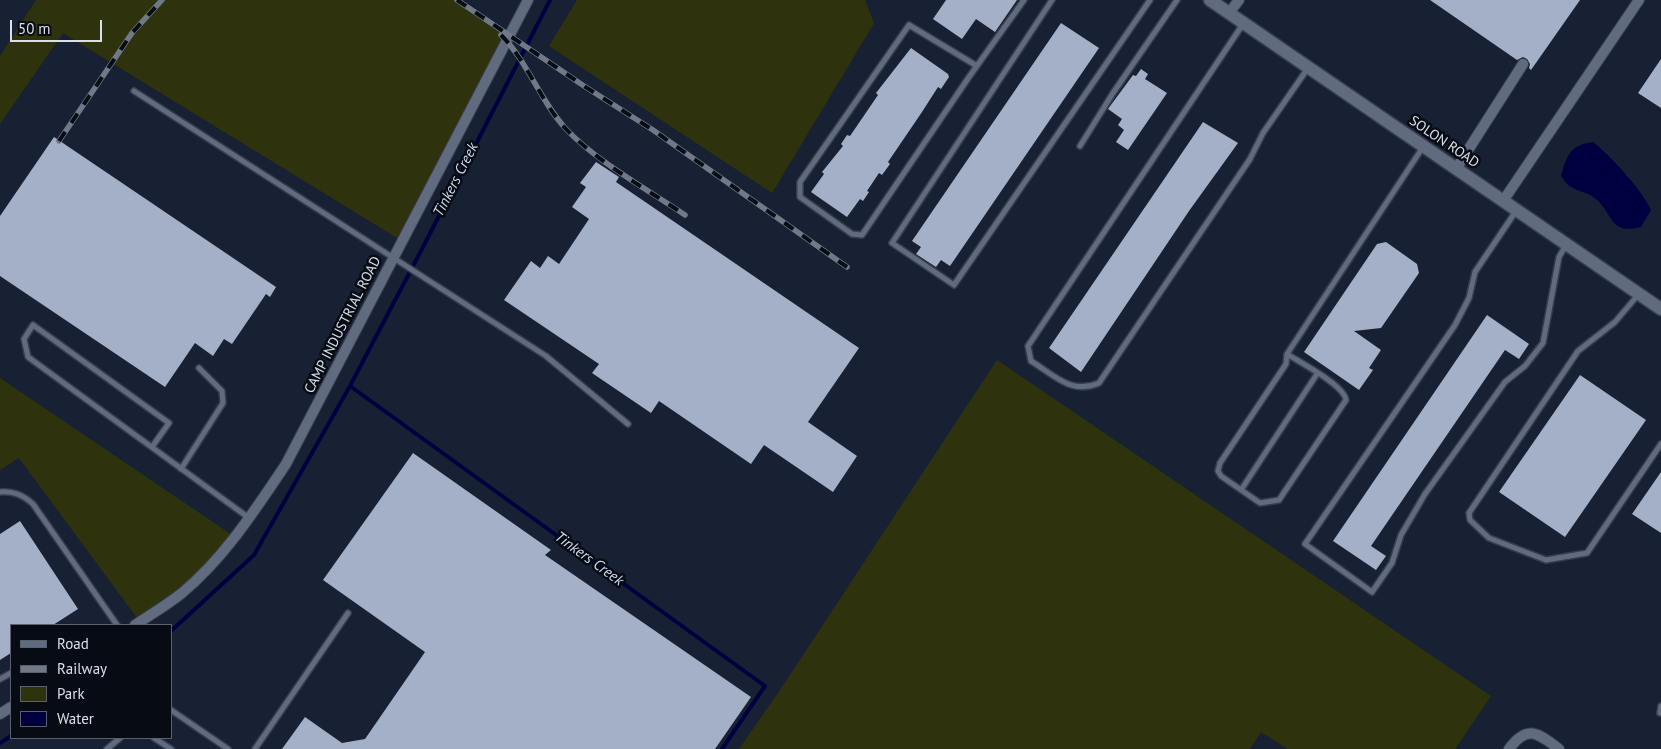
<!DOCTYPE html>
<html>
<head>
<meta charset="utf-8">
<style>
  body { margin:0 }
  #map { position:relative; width:1661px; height:749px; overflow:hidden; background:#182133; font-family:"PT Sans",sans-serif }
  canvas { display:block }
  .legend { position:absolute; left:10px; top:624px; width:162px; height:115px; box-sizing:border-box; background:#070b13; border:1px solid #5b606a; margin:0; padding:6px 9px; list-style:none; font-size:15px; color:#d9e0ec }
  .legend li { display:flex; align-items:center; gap:10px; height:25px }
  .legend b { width:25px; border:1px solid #5b606a }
  .scale { position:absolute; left:10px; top:20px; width:92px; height:22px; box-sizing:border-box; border:2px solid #d9e0ec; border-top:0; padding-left:6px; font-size:15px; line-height:18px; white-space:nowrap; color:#d9e0ec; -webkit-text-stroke:4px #070b13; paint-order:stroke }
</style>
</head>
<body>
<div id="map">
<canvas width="1661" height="749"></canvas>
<ul class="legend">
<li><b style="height:6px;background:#606b80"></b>Road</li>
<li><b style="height:6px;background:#717989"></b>Railway</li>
<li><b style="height:14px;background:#2f330d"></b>Park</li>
<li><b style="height:14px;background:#000040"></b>Water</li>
</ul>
<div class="scale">50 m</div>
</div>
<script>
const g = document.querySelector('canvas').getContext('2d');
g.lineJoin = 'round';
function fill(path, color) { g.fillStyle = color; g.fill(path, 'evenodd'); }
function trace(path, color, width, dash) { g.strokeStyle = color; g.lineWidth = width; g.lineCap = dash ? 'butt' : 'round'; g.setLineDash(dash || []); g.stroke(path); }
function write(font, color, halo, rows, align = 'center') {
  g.font = font + ' "PT Sans",sans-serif'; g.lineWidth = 5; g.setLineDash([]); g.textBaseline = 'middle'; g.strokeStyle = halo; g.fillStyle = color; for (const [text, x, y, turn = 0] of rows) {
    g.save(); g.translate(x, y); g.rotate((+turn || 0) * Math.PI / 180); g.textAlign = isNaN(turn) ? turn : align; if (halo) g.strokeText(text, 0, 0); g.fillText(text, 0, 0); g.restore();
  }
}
const green = new Path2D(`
  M36,0H457L509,35L402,241L63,33L0,124V56Z
  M577,0H865L874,23L772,193L549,46Z
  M997,360L1491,696L1455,749H1288L1261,732L1250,749H739L780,690Z
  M0,378L235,537L182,592L140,622L19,458L0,470Z`);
const water = new Path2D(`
  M1593,142C1610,155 1642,190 1651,210L1641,227C1609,235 1614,215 1596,199C1582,188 1572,194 1561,176C1567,155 1570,145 1593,142Z`);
const stream = new Path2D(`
  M350,386L765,686L722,749
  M171,631L254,555L350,386L422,249L550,0
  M0,743L11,736`);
const building = new Path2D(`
  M946,0H1017L995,32L976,19L962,39L933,19Z
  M1430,0H1580L1531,70L1529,68L1530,64L1527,59L1523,57L1517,60Z
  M1061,23L1099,48L950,266L941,260L936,267L916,254L921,247L912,241Z
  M911,48L948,74L949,77L941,89L938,87L922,112L888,162L890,164L882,175L879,173L867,191L869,192L863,201L860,199L847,217L811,192L824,174L822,172L843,146L841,144L847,135L850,136L878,95L876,93Z
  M1661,59V108L1638,93Z
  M1141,69L1148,74L1145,79L1167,93L1128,150L1116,142L1124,130L1118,125L1122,119L1108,109L1133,75L1136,76Z
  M1203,122L1238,143L1189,211L1081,372L1049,348Z
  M54,137L276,287L270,297L266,294L232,344L224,339L213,356L195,343L165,387L0,276V216Z
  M596,162L619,177L616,182L859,348L808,422L857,456L833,492L764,445L751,464L659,401L651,413L592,373L599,364L504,300L531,261L540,268L548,256L559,264L589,219L572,207L586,187L580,183Z
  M1386,242L1417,264L1419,273L1381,328L1354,331L1381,350L1369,368L1373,370L1359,390L1304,352L1377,244Z
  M1487,315L1529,344L1519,359L1505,350L1371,546L1386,556L1376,570L1333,541Z
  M1580,375L1646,420L1565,537L1499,492Z
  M413,453L551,550L545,555L751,697L715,749H282L305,717L342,743L365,739L425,652L323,580Z
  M1661,472V533L1632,514Z
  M20,521L78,609L53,625H11V653L0,660V534Z`);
const service = new Path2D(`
  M1052,0L892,243L954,285L1150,0
  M1243,24L1028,346L1031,361C1054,375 1071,395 1099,383L1250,159L1263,133L1308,68
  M977,66L909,25L800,182V197L852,234L862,235L969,77L1024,0
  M134,91L546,356L628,424
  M1080,146L1113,93L1177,0
  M1516,211L1475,272L1469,298L1455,325L1305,544L1372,592L1392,563L1401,535L1425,494L1505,382L1525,366L1543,343L1559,257L1566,245
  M1638,295L1615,322L1578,351L1469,513L1470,520L1489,538L1546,560L1587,553L1661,444
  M1287,354C1301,363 1344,385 1346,400L1279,500L1260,503L1221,476L1218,471L1220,463L1286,364L1287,354L1423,147
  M152,447L169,423L33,325L24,339L28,357L249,518
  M181,469L223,403L222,391L199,368
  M1241,490L1317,374
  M0,492C14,491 23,495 33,504L117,625
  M0,679L11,673
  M171,710L228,749
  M1660,713L1661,706
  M154,738L171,749
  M107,749L120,738
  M255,749L348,613`);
const minor = new Path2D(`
  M1229,13L1239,0
  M1456,169L1523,64
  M1503,201L1639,0
  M135,625C150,615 167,605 182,593C225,557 255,510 286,464L528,0
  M0,714L11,707
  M1509,749C1527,724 1538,733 1559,749`);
const tertiary = new Path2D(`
  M1210,0L1661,309`);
const rail = new Path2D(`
  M457,0L584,86L653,130L847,267
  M501,35C528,62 540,101 566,129C596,161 648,190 685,215
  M59,141L132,33L162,0`);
const streetNames = [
  ["SOLON ROAD",1444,142,34],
  ["CAMP INDUSTRIAL ROAD",343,325,-63]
];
const waterNames = [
  ["Tinkers Creek",456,180,-63],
  ["Tinkers Creek",589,559,36]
];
fill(green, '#2f330d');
fill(water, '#000040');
trace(stream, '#000040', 4);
fill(building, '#a3b0c7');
trace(service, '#373d4c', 8);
trace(minor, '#373d4c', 12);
trace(tertiary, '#373d4c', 15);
trace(service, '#606b80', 5);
trace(minor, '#606b80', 10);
trace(tertiary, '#606b80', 12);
trace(rail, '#717989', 5.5);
trace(rail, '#070b13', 4, [11]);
write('14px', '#d9e0ec', '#070b13', streetNames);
write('italic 15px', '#d0dbef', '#070b13', waterNames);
</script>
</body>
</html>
